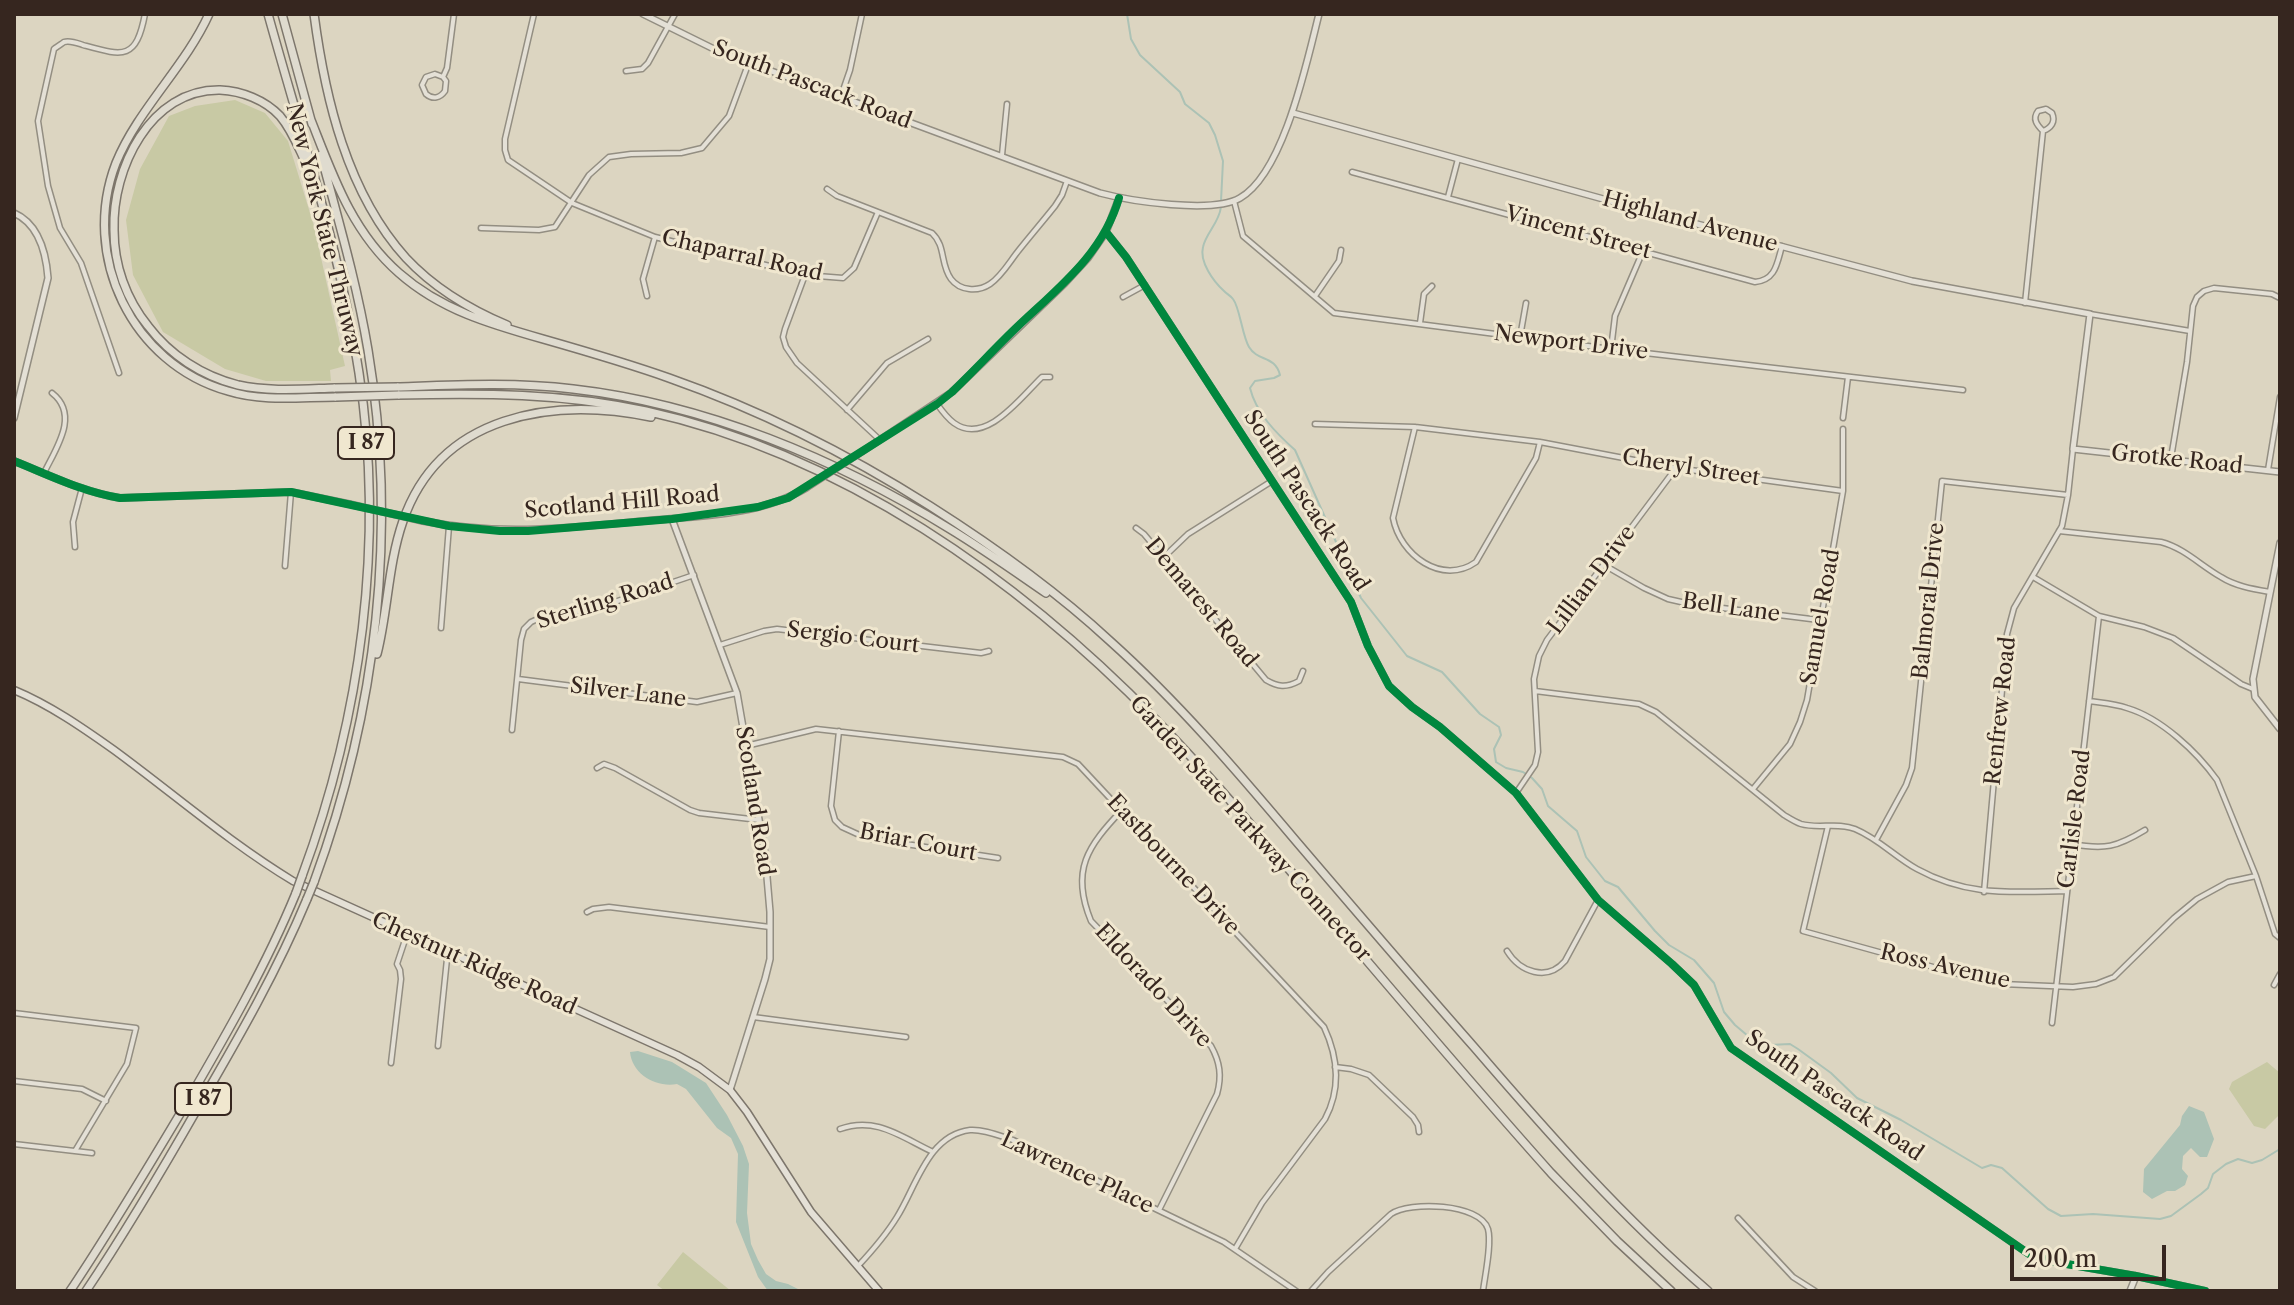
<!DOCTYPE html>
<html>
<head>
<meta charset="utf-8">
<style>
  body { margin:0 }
  #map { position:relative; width:2294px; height:1305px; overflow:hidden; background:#dcd5c1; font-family:"Libre Caslon Text",serif }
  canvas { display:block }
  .frame { position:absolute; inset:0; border:16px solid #36261f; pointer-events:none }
  .scale { position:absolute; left:2010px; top:1245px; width:156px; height:36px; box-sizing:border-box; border:4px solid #36261f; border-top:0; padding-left:10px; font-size:24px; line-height:28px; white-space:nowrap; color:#36261f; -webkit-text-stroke:6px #f0e7cf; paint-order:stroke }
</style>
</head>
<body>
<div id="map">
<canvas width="2294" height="1305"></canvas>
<div class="frame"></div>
<div class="scale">200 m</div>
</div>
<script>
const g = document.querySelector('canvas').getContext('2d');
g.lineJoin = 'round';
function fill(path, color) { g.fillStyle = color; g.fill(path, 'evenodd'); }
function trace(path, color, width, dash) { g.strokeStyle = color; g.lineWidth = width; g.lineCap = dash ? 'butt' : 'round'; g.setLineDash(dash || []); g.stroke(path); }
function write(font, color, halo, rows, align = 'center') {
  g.font = font + ' "Libre Caslon Text",serif'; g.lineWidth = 6; g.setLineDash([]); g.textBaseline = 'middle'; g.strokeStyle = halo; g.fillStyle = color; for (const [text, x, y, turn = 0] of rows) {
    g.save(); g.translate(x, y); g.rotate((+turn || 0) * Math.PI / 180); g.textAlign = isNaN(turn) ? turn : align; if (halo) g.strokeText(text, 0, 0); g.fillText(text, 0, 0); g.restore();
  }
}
const green = new Path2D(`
  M235,100L265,113L288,141L314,226L345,366L330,370L331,381H266L225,369L163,332L133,275L126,220L140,169L169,116L195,106Z
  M2267,1062L2280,1073V1114L2265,1129L2254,1126L2229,1089L2232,1082Z
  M683,1252L731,1291H665L657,1285Z`);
const water = new Path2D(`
  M638,1051L672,1062L706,1083L727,1115L743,1146L749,1164L747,1213L751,1244L758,1260L766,1274L776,1281L788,1284L802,1291H768L758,1277L736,1222L738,1154L731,1138L717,1128L686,1089L677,1084C656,1088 632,1074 630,1052Z
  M2189,1106L2204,1112L2214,1139L2207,1157H2200L2191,1148L2183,1156L2182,1169L2188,1176L2185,1185L2175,1191H2167L2152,1199L2143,1192L2144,1169L2180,1125L2182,1116Z`);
const stream = new Path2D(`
  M1127,14L1131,39L1140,55L1180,92L1185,104L1209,123L1215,135L1223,161L1221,201
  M1221,207C1219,223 1206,233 1203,247C1199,262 1214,282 1224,291C1227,294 1231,296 1233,299C1240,308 1242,335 1249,347C1258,362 1275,355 1280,375L1274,378L1255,381L1250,388C1256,413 1276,433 1295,450L1361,598L1407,656L1442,672L1480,714L1499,727L1501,735L1494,749L1496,762L1506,768L1523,772L1532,778L1542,789L1548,806L1577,831L1586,857L1605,881L1618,887L1655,931L1669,945L1694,960L1714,983L1724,1012L1735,1025L1748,1036L1769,1045L1790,1044L1798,1049L1831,1073L1857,1098L1901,1120L1982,1168L1991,1165L2002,1168L2048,1209L2061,1216L2093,1214L2160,1219L2171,1216L2201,1194L2208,1188L2213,1174L2226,1164L2238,1159L2252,1163L2262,1160L2280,1149`);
const minor = new Path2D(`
  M534,14L505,139V150L508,160L572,203L655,237L805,275L843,278L854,268L878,212
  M626,71L642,69L648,63L675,14
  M443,77L435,74L426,77L422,85L426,94C433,100 440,98 445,91L446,81L443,77L447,68L454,14
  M841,96L850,70L862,14
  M1002,155L1007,104
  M1352,172L1755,282C1776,280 1777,263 1782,246
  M827,189L837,196L932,233C946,246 940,264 951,279C960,291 978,292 990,284C1002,276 1010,261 1019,250C1031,235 1043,221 1055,206L1062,195L1067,181
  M1448,197L1458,159
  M1234,201L1243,236L1334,313L1611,349L1963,390
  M481,228L539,230L555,227L589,175L609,157L631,154L681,153L702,148L729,116L749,62
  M805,275L785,329L783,337L786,347L797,363L880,440
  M647,296L643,279L655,237
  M1315,296L1339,261L1341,250
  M1123,297L1145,285
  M2025,303L2043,131C2037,125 2032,119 2038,111L2046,109L2052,113C2056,122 2051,128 2043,131
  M2090,314L2190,331
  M1420,323L1424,294L1432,286
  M1520,337L1526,303
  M1611,349L1615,316L1643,251
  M119,373L81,263L60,228L48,186L38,121L54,49C55,48 63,43 64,42C70,40 77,43 83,45C123,56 136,61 145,14
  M937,404C942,411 947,418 954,423C986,446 1021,397 1042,377H1050
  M847,410L887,363L928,339
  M1843,418L1848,377
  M1315,424L1415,427L1540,442L1676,468L1843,491
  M1415,427L1393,518C1400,555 1442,586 1476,562L1536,458L1540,442
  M2171,458L2187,362L2193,306L2197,297L2204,291L2214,288L2272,294L2280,298
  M2268,470L2280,397
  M44,473C56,448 80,415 52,393
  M1136,528L1144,534L1266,680C1278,687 1286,688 1299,681L1303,671
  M2059,531L2161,542C2184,548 2200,565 2221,577C2235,586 2253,589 2270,592
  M75,547L73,522L82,488
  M1164,557L1188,534L1272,481
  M1604,565L1644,588L1668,599L1690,604L1819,620
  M285,566L291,492
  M2033,577L2099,616L2144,627L2173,638L2241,684L2253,689
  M441,628L449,526
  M720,645L764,631L777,629L981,653L989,651
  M518,679L697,702L737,693
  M1535,691L1639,704L1656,712L1784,815C1789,818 1795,822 1801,824C1818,829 1838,822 1855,829C1879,839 1895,857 1917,869C1968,897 2011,892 2067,891
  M2089,701C2102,703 2115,704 2127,708C2161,718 2197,752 2217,780L2256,876L2275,934L2280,938
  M512,730L521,640L524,629L531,622L542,617L594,609L694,575
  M839,731L831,806L835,820L842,827L866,838L998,858
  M746,746L816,729L1063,757L1078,764L1324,1027C1338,1057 1341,1089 1325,1119L1262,1203L1235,1249
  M597,768L604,764L615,768L690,810L699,813L759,820
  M1753,789L1790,744L1800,722L1807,700L1843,491V429
  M1516,793L1535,765L1538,752L1534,679L1539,656L1547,640L1676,468
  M1122,810C1088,846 1070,870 1091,921L1211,1046C1220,1062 1222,1076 1217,1094L1159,1210
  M1828,826L1803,931L1973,978L2002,984L2073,987L2096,984L2114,977L2174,918L2197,899L2228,882L2256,876
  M1876,840L1906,785L1912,768L1942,481L2068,495
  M2072,844C2105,850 2117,847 2145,830
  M1984,892L2007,634L2014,608L2062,526L2068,495L2073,449
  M587,912L593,909L609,907L770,927
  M1507,951C1520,972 1547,982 1565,961L1598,900
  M2274,985L2280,974
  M14,1013L136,1028L127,1064L75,1151
  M753,1017L906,1037
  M2052,1023L2099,616
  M438,1046L447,959L450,953
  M391,1063L401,979L400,970L397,964L407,934
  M1335,1067L1351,1069L1369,1075L1413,1117L1418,1125L1419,1132
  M14,1081L82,1089L106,1101
  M840,1129C876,1116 901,1137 933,1152
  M14,1144L92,1153
  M1738,1218L1793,1277L1815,1291
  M858,1266C872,1251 886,1235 897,1217C916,1187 928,1135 970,1130C984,1129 1000,1136 1013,1140L1224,1242L1296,1291
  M1311,1291L1328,1272L1391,1214C1409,1201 1480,1203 1488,1229C1492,1244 1485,1275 1483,1291`);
const tertiary = new Path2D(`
  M643,14L720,52L1100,193C1130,201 1213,214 1240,198C1284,173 1307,61 1319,14
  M1293,113L1614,202L1912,281L2090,314L2073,449L2280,472
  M14,213C39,224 46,252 48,278L14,418
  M1106,232L1126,257L1351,602L1368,646L1389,686L1412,707L1440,727L1516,793L1598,900L1672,964L1694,985L1731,1048L2029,1254L2055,1262L2136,1276L2205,1291
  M863,451L952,392L1065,283L1088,258L1106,232L1119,198
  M14,461C49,475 83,492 120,498L291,492L349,504
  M672,519L737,693L765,854L770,912V959L765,979L730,1090
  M423,521C499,536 568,528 644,521C698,516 759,516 806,488
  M2280,543L2253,679L2255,697L2280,729
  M2130,1291L2136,1276`);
const secondary = new Path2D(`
  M14,690C50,705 83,728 114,750C174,794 230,843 293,881L677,1055L699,1067L730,1090L747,1112L811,1212L879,1291`);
const motorway = new Path2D(`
  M209,14C185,67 138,109 116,163C80,256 132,364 228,391C263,402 300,397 336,397
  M268,14C301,133 340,251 359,373C385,542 361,717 302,876
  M282,14L312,124
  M314,14C325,98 347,193 406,258C434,288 469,309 507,325
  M311,120C333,176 352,232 399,273C441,310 490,324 543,339C585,351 627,363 669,378C760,410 848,454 930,506C993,546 1055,590 1110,641C1178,702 1237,771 1296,841C1355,910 1414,979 1474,1047C1548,1133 1622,1217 1708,1291
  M304,159C297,144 291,129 280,116C265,100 242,91 220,90C150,89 112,169 114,230C114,265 126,299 148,326C170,355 202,376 238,385C269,392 303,389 335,388
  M397,387C456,385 514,382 573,389C705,404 837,459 950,529C983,549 1014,571 1046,593
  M398,395C482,393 563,393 646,411C842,454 1019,579 1157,721C1207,772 1252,826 1298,880C1382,978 1465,1077 1551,1173L1617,1241L1671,1291
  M377,654C388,611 388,564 403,521C440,414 552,397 651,417
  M314,882C377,711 398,530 368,350C357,284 338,219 321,155
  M70,1291C111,1230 148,1167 186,1104C226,1035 266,966 296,893
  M86,1291C127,1230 164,1167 200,1104C239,1037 277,971 307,899`);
const tertiaryBridge = new Path2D(`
  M806,488L863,451
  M349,504L423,521`);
const motorwayBridge = new Path2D(`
  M335,388L397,387
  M336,397L398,395
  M296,893L302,876
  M307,899L314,882`);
const cycleway = new Path2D(`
  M1106,232L1126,257L1351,602L1368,646L1389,686L1412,707L1440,727L1516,793L1598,900L1672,964L1694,985L1731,1048L2029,1254L2055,1262L2136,1276L2205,1291
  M14,461C49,475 83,492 120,498L291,492L449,526L500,531H528L672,519L758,507L788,498L937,404L952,392C974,371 995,348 1017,327C1058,288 1103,254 1119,198`);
const shields = [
  [366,443,56],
  [203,1099,56]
];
const shieldNames = [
  ["I 87",366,443],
  ["I 87",203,1099]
];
const streetNames = [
  ["South Pascack Road",812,85,21],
  ["Highland Avenue",1690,222,15],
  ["New York State Thruway",324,230,76],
  ["Vincent Street",1578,233,15],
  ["Chaparral Road",742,256,13],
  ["Newport Drive",1571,343,7],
  ["Grotke Road",2177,460,6],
  ["Cheryl Street",1691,468,9],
  ["South Pascack Road",1306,501,57],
  ["Scotland Hill Road",622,503,-5],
  ["Lillian Drive",1592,580,-53],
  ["Balmoral Drive",1929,601,-84],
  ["Sterling Road",605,602,-17],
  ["Demarest Road",1201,603,50],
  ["Bell Lane",1731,608,8],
  ["Samuel Road",1821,617,-80],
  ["Sergio Court",853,638,7],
  ["Silver Lane",628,693,7],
  ["Renfrew Road",2001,711,-84],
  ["Scotland Road",754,801,81],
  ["Carlisle Road",2075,819,-83],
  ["Garden State Parkway Connector",1250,829,48],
  ["Briar Court",918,843,11],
  ["Eastbourne Drive",1173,865,47],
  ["Chestnut Ridge Road",474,964,24],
  ["Ross Avenue",1945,967,13],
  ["Eldorado Drive",1153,986,47],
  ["South Pascack Road",1834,1096,35],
  ["Lawrence Place",1077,1173,25]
];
fill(green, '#c8c9a4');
fill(water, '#acc2b5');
trace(stream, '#acc2b5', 2);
trace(minor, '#938e82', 7);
trace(tertiary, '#938e82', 8);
trace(secondary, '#7d766c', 9);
trace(motorway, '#7d766c', 10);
trace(minor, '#e4e0d6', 4);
trace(tertiary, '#e4e0d6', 5);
trace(secondary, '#e4e0d6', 6);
trace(motorway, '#dfdbcf', 7);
trace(tertiaryBridge, '#938e82', 8, []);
trace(motorwayBridge, '#7d766c', 10, []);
trace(tertiaryBridge, '#e4e0d6', 5);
trace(motorwayBridge, '#dfdbcf', 7);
trace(cycleway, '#00873e', 8);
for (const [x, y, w] of shields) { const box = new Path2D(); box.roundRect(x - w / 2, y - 16, w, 32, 6); g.fillStyle = '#f0e7cf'; g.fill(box); trace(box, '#36261f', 2); }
write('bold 20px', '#36261f', null, shieldNames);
write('22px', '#36261f', '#f0e7cf', streetNames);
</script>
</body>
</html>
